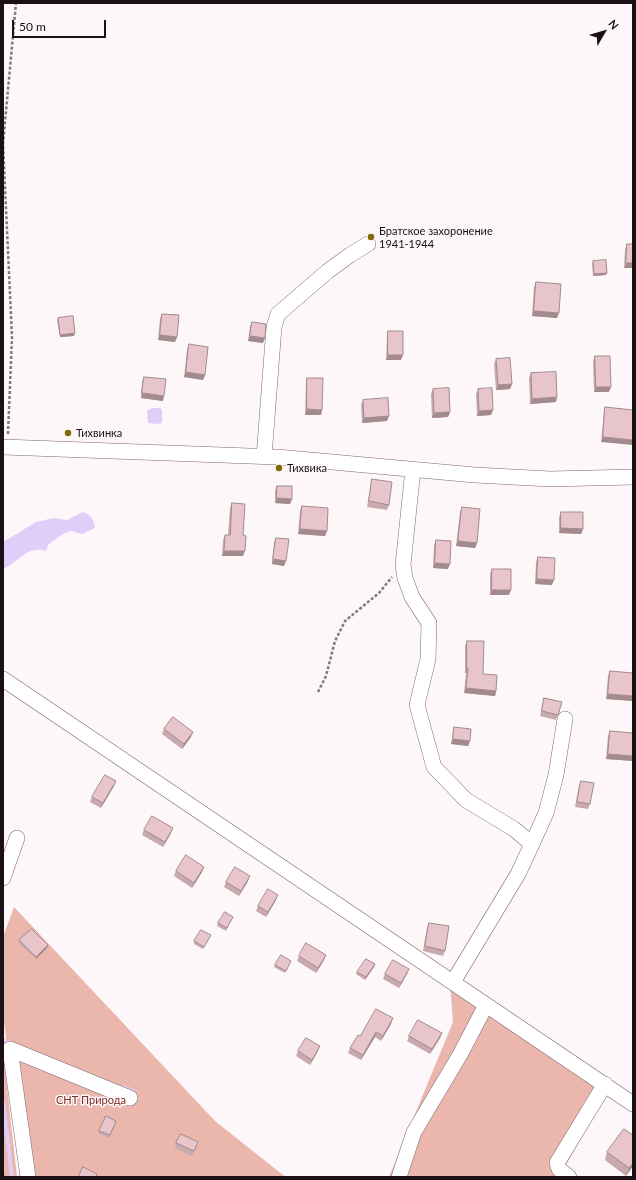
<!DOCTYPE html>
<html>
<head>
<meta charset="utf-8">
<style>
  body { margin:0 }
  #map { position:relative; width:636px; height:1180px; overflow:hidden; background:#fdf7fa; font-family:Lato,sans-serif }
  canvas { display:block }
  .frame { position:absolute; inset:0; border:4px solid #1a1015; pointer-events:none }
  .north { position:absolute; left:584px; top:12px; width:40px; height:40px; -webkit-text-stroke:3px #fdf7fa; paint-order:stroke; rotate:52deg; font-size:11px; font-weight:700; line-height:16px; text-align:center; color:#1a1015 }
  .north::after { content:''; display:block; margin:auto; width:14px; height:18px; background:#1a1015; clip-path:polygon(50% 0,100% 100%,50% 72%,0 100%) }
  .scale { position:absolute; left:12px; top:20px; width:94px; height:18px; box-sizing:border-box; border:2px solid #1a1015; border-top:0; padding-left:5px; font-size:12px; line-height:14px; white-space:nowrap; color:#1a1015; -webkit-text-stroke:3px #fdf7fa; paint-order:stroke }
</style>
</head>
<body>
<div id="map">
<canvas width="636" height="1180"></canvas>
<div class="frame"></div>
<div class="north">N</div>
<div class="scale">50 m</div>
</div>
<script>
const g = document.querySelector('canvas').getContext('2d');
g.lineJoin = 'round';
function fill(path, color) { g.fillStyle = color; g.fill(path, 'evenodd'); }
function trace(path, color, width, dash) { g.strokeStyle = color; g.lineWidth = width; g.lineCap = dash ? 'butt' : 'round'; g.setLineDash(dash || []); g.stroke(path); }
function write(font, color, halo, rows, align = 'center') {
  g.font = font + ' Lato,sans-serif'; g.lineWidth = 3; g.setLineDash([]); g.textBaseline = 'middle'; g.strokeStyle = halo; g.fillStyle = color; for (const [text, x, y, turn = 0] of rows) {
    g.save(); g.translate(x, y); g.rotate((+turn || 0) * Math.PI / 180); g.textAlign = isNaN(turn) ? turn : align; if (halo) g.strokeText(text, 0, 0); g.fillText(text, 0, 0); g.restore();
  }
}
const green = new Path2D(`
  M14,907L215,1121L283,1175L287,1177H22L3,1013V937Z
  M449,970L611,1087L559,1177H389L453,1022Z
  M3,1051L17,1177H3Z`);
const water = new Path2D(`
  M152,408H160L162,410V423L157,424L148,423L147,411Z
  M83,512C91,515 94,519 95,528L82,534L71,531L61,535L48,545L46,551C27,545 19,562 3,569V542L36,522L54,518L67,520Z`);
const stream = new Path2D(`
  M3,1040L11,1044
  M124,1087L133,1091
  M3,1102L12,1177`);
const path = new Path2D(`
  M8,434L12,337L3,144L16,3
  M318,692L326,676L335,641L345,621L379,593L392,577
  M3,1173V1177`);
const minor = new Path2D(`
  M3,447L277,457L475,475L550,479L633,477
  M264,457L274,327L278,314L328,271L350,255L368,244
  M413,469L403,565L405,578L412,597L429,623L428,659L417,705L434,767L466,800L514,829L532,844L518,874L453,982
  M3,679L633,1104
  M532,844L546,813L556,775L565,719
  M3,878L17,838
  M28,1177L10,1049L130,1098
  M399,1177L414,1132L461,1053L486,1005
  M569,1177L559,1169L557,1163L605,1084`);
const wall = new Path2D(`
  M627,244H633L624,268L625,249Z
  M593,261L606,275L593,276L592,264Z
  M536,282L557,318L532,316L534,287Z
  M162,314L177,337L175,342L158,340L160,319Z
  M58,318L74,336L60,337L57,320Z
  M252,322L263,343L248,341L250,327Z
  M388,331L401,360H386L387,336Z
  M189,344L205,375L203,380L184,377L187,350Z
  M595,356L609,392H594L593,361Z
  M496,359L512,384L510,389L496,390L494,364Z
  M531,373L556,402L530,404L529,378Z
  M144,377L163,401L141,398L142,382Z
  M307,378L322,410L321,415H305L306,383Z
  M433,389L450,412L448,417L432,418L431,394Z
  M478,389L493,410L491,415L477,416L476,394Z
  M363,400L389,416L387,421L362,423L361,405Z
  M605,407L633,410L601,442L604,413Z
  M372,479L389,505L387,510L367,507L371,484Z
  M277,486L292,499L290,504L275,503V491Z
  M232,503L243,535V556H222L223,540L225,535H228L230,508Z
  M302,506L327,531L325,536L298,534L300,511Z
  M462,507L477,543L475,548L456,546L460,512Z
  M561,512L583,529L581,534L559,533V517Z
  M276,538L284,566L272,564L274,543Z
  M436,540L448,569L433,568L434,545Z
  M538,557L552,585L535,584L536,562Z
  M492,569L509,595H490V574Z
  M467,641L483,674L496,691L495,696L464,693L466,673H465V646Z
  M610,671L633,701L606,699L608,676Z
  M544,698L562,702L556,720L540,716L543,703Z
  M454,727L470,741L468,746L451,744L453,733Z
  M164,729L191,737L182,749L162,734Z
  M610,731L633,733V761L606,759L608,736Z
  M116,781L114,786L101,808L90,802L92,797Z
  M581,781L590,804L588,809L575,807L579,786Z
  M144,830L171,833L163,847L142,835Z
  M204,867L202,872L192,888L174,876L176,871Z
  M248,881L239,896L224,887L226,882Z
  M276,900L266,917L256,911L258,906Z
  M233,917L226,931L217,926L218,923Z
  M429,923L445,951L443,956L423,951L427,928Z
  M211,935L203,949L194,944V941Z
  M19,940L47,948L36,959L19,943Z
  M326,955L324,960L316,973L297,961L299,956Z
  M290,963L285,973L274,967L275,965Z
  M375,964L374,967L365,980L356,974L357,972Z
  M409,969L407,974L399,988L383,979L385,974Z
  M391,1024L381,1041L375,1037L361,1060L348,1053L350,1048L360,1036Z
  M442,1033L440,1038L430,1054L407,1041L409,1036Z
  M298,1051H318L310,1065L296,1056Z
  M106,1116L116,1121L109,1138L98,1133Z
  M176,1143L196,1147L192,1156L175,1148Z
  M607,1152L633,1166L626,1176L605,1160Z`);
const shadedWall = new Path2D(`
  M626,263H633V268H624Z
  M607,273L606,275L593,276L594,274Z
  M534,311L559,313L557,318L532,316Z
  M75,333L74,336L60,337V335Z
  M160,335L177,337L175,342L158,340Z
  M250,336L265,338L263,343L248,341Z
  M388,355H403L401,360H386Z
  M186,372L205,375L203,380L184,377Z
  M512,384L510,389L496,390L498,385Z
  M596,387H611L609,392H594Z
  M142,393L164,396L163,401L141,398Z
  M557,397L556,402L530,404L532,399Z
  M307,409L322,410L321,415H305Z
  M493,410L491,415L477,416L479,411Z
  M450,412L448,417L432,418L434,413Z
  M389,416L387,421L362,423L364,418Z
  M603,437L633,440V445L601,442Z
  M277,498L292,499L290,504L275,503Z
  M561,528L583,529L581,534L559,533Z
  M300,529L327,531L325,536L298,534Z
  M458,541L477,543L475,548L456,546Z
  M224,551H245L243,556H222Z
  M273,559L286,561L284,566L272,564Z
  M435,563L450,564L448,569L433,568Z
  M537,579L554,580L552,585L535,584Z
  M492,590H511L509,595H490Z
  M467,668H468L466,673H465Z
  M466,688L496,691L495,696L464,693Z
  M608,694L633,696V701L606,699Z
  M193,732L191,737L182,749L184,744Z
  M453,739L470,741L468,746L451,744Z
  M608,754L633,756V761L606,759Z
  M116,781L114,786L101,808L103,803Z
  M173,828L171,833L163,847L165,842Z
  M204,867L202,872L192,888L194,883Z
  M250,876L248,881L239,896L241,891Z
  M278,895L276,900L266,917L268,912Z
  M48,945L47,948L36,959V957Z
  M326,955L324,960L316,973L318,968Z
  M375,964L374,967L365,980L366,977Z
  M409,969L407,974L399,988L401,983Z
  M393,1018L391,1024L381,1041L383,1036Z
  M376,1032L375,1037L361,1060L363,1055Z
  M442,1033L440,1038L430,1054L432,1049Z
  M320,1046L318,1051L310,1065L312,1060Z
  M633,1163V1166L626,1176L629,1168Z`);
const building = new Path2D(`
  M627,244H633V263H626Z
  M606,260L607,273L594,274L593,261Z
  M536,282L561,284L559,313L534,311Z
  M162,314L179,315L177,337L160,335Z
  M73,316L75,333L60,335L58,318Z
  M252,322L266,324L265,338L250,336Z
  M388,331H403V355H388Z
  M189,344L208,347L205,375L186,372Z
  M595,356H610L611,387H596Z
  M510,358L512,384L498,385L496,359Z
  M556,372L557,397L532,399L531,373Z
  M144,377L166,379L164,396L142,393Z
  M307,378H323L322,410L307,409Z
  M449,388L450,412L434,413L433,389Z
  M492,388L493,410L479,411L478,389Z
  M388,398L389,416L364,418L363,400Z
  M605,407L633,410V440L603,437Z
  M372,479L392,482L389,505L369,501Z
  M277,486H292V499L277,498Z
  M232,503L245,504L243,535L246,536L245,551H224L225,535H230Z
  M302,506L328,508L327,531L300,529Z
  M462,507L480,509L477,543L458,541Z
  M561,512H583V529L561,528Z
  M276,538L289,539L286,561L273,559Z
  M436,540L451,541L450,564L435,563Z
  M538,557L555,558L554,580L537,579Z
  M492,569H511V590H492Z
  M467,641H484L483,674L497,675L496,691L466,688L468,668H467Z
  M610,671L633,673V696L608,694Z
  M544,698L562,702L558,715L542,711Z
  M173,717L193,732L184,744L164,729Z
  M454,727L471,729L470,741L453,739Z
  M610,731L633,733V756L608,754Z
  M105,775L116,781L103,803L92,797Z
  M581,781L594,783L590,804L577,802Z
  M152,816L173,828L165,842L144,830Z
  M186,855L204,867L194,883L176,871Z
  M235,867L250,876L241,891L226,882Z
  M268,889L278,895L268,912L258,906Z
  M225,912L233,917L227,928L218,923Z
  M429,923L449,926L445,951L425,946Z
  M32,929L48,945L36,957L19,940Z
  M201,930L211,935L204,947L194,941Z
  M306,943L326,955L318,968L299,956Z
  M281,955L291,961L286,971L275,965Z
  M366,959L375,964L366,977L357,972Z
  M393,960L409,969L401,983L385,974Z
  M376,1009L393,1018L383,1036L376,1032L363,1055L350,1048L358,1035L360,1036Z
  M418,1020L442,1033L432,1049L409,1036Z
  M306,1038L320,1046L312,1060L298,1051Z
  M106,1116L116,1121L110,1135L99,1131Z
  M624,1129L633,1135V1163L629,1168L607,1152Z
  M181,1134L198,1142L194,1151L176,1143Z
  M83,1167L97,1174L96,1177H81L79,1176Z`);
const markers = [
  [371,237,4,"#816b04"],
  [68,433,4,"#816b04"],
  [279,468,4,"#816b04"]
];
const poiNames = [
  ["Братское захоронение",379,231],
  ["1941-1944",379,244],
  ["Тихвинка",76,433],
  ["Тихвика",287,468]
];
const parkNames = [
  ["СНТ Природа",91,1100]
];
fill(green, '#ebb7ad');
fill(water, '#e0cdf9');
trace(stream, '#e0cdf9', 4);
trace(minor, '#806572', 16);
trace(path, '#82797e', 2.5, [3, 2]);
trace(minor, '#fff', 15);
fill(wall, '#c7a9ae');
fill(shadedWall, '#a28a8d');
fill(building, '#e7c5ca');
trace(building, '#a28a8d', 1);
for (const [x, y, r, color] of markers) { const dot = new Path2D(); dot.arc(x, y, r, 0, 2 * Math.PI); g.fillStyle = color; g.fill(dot); trace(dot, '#fdf7fa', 1.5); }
write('11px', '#1a1015', '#fdf7fa', poiNames, 'left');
write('11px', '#7c2f24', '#fdf7fa', parkNames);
</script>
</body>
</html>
